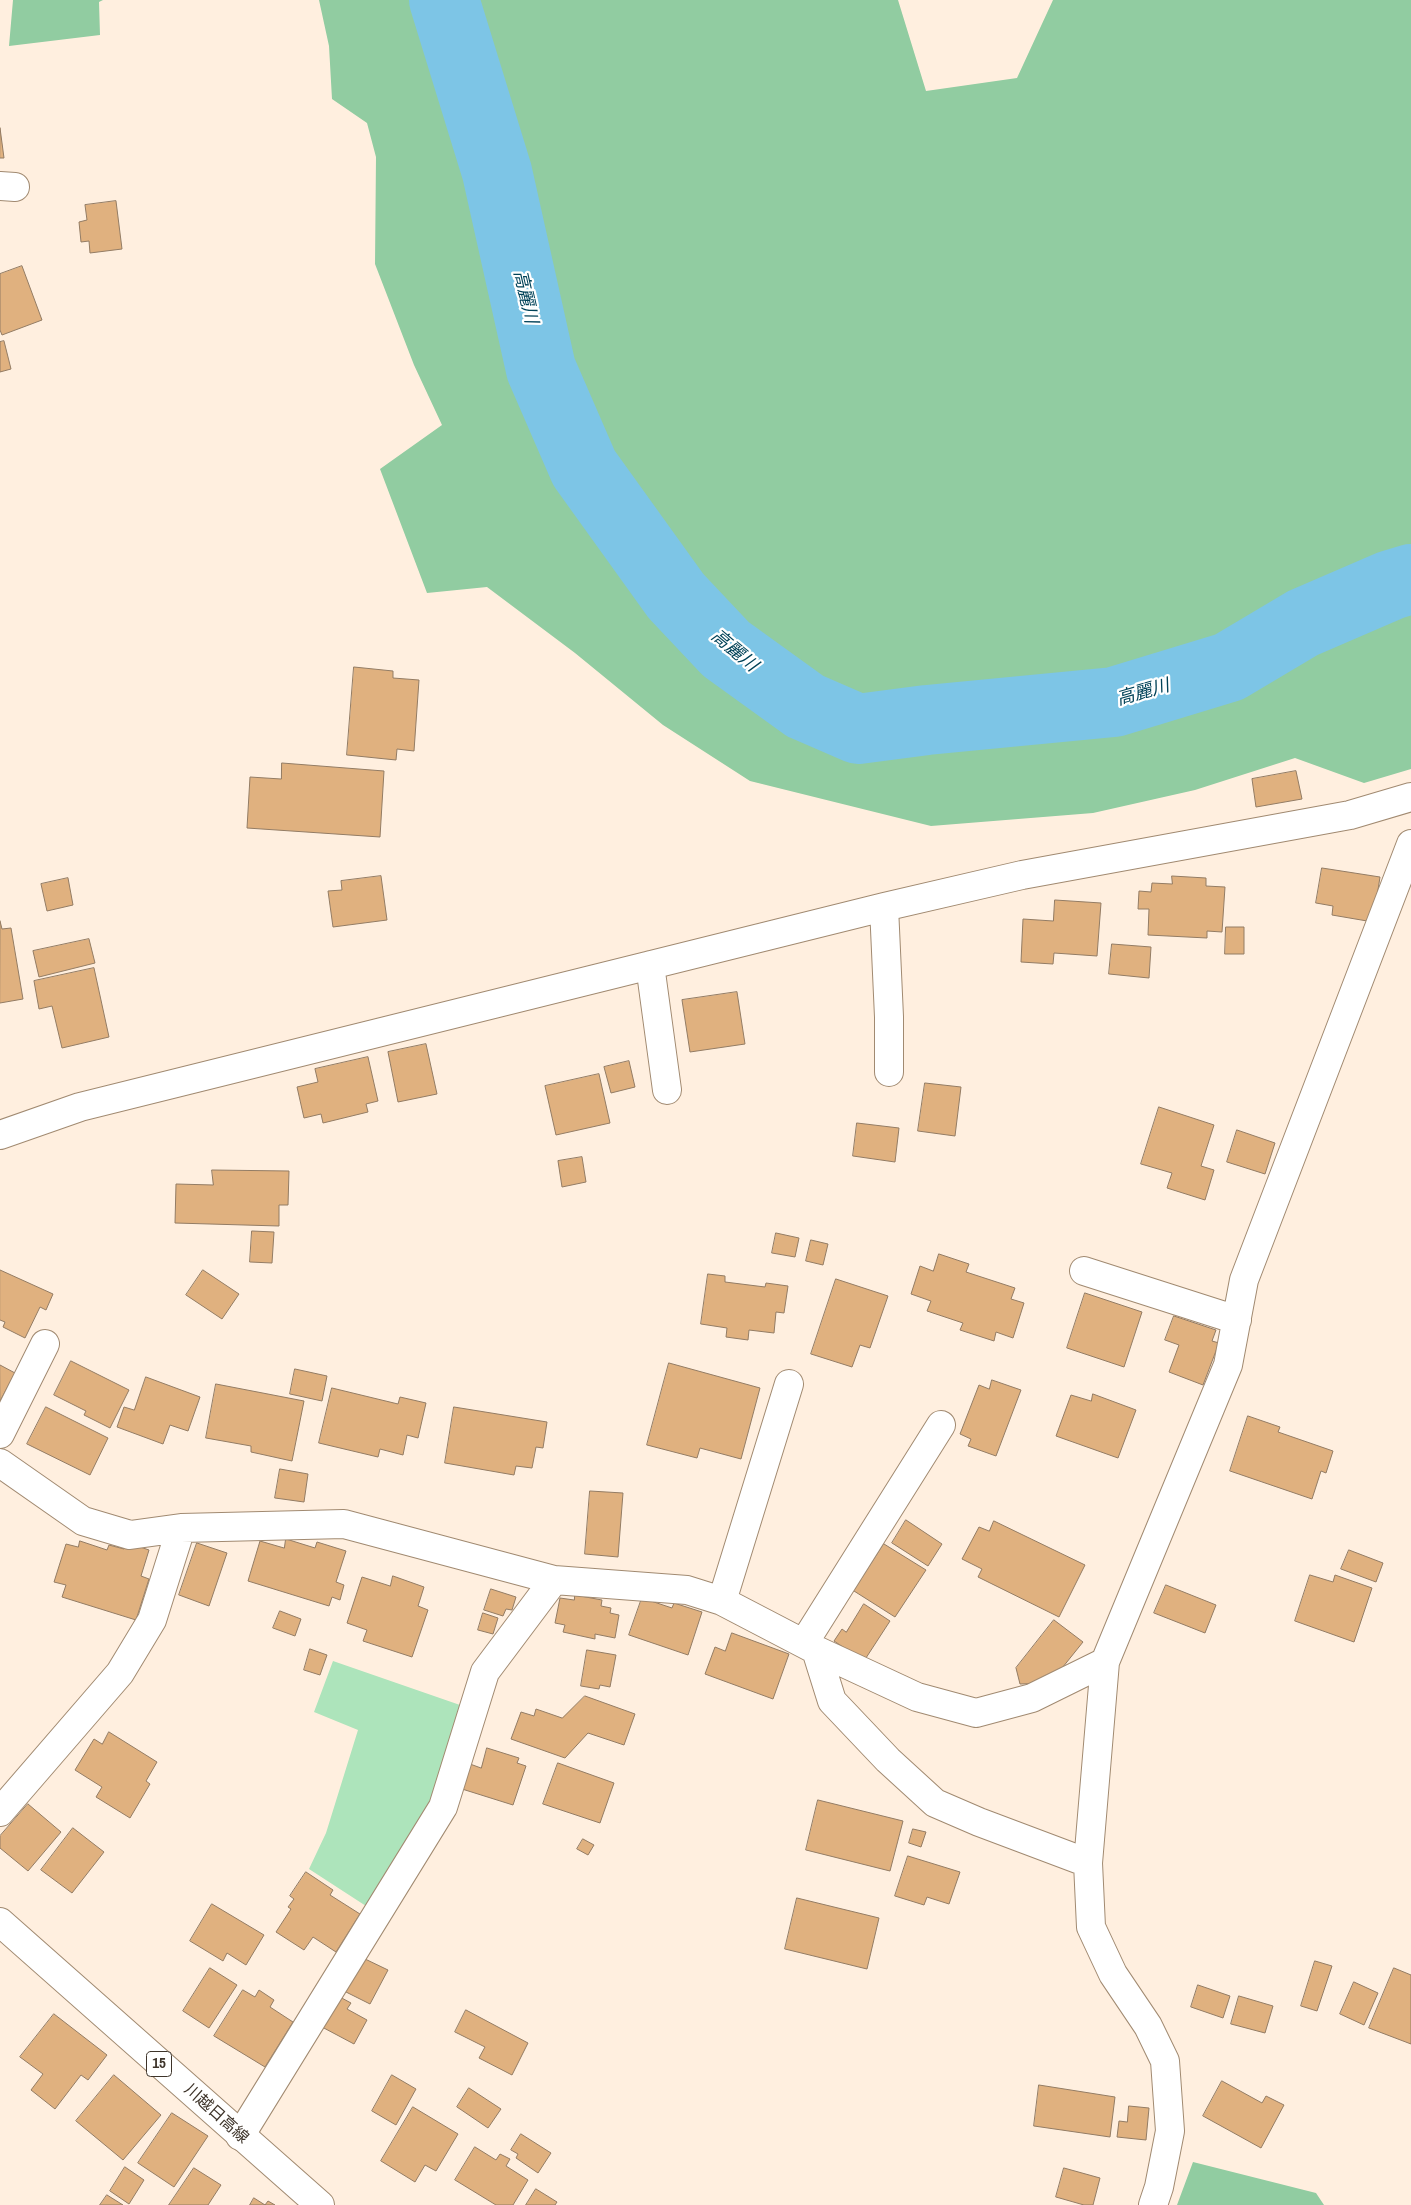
<!DOCTYPE html>
<html>
<head>
<meta charset="utf-8">
<style>
  body { margin:0 }
  canvas { display:block; background:#ffefdf }
</style>
</head>
<body>
<canvas width="1411" height="2205"></canvas>
<script>
const g = document.querySelector('canvas').getContext('2d');
g.lineJoin = 'round';
function fill(path, color) { g.fillStyle = color; g.fill(path, 'evenodd'); }
function trace(path, color, width, dash) { g.strokeStyle = color; g.lineWidth = width; g.lineCap = dash ? 'butt' : 'round'; g.setLineDash(dash || []); g.stroke(path); }
function write(font, color, halo, rows, align = 'center') {
  g.font = font + ' "Archivo Narrow","Noto Sans JP",sans-serif'; g.lineWidth = 4.5; g.setLineDash([]); g.textBaseline = 'middle'; g.strokeStyle = halo; g.fillStyle = color; for (const [text, x, y, turn = 0] of rows) {
    g.save(); g.translate(x, y); g.rotate((+turn || 0) * Math.PI / 180); g.textAlign = isNaN(turn) ? turn : align; if (halo) g.strokeText(text, 0, 0); g.fillText(text, 0, 0); g.restore();
  }
}
const green = new Path2D(`
  M333,1661L460,1705L437,1794L366,1906L309,1869L326,1833L358,1730L314,1712Z`);
const forest = new Path2D(`
  M13,0H103L99,2L100,35L9,46Z
  M319,0H898L926,91L1017,78L1053,0H1411V769L1364,783L1295,758L1195,790L1093,813L931,826L750,781L663,725L575,653L487,587L427,593L380,469L442,425L414,365L375,264L376,157L367,123L332,99L329,46Z
  M1193,2162L1316,2193L1324,2205H1177Z`);
const river = new Path2D(`
  M444,0L497,172L541,369L584,468L676,596L726,649L805,706L858,729L927,720L1114,702L1229,667L1303,623L1391,585L1411,579`);
const building = new Path2D(`
  M0,128L4,158H0Z
  M116,201L122,249L90,253L89,241L81,242L79,222L87,220L85,205Z
  M22,266L42,320L2,335L0,330V274Z
  M4,341L11,369L0,372V342Z
  M354,667L393,671V678L419,680L414,751L397,749L396,760L347,755Z
  M282,763L384,771L380,837L247,828L250,777L281,779Z
  M1296,771L1302,799L1256,807L1252,779Z
  M1322,868L1380,877L1373,922L1332,915L1333,906L1316,903Z
  M381,876L387,920L333,927L328,891L342,890L341,881Z
  M1172,876L1206,878V886L1225,887L1222,932L1207,931V938L1148,935L1149,909H1138L1139,891L1151,892L1152,883L1172,884Z
  M68,878L73,905L47,911L41,884Z
  M1055,900L1101,903L1097,956L1054,953L1053,964L1021,962L1023,919L1053,921Z
  M0,921L2,929L11,928L23,999L0,1003Z
  M1226,927H1244V954H1225Z
  M89,939L95,963L39,977L33,951Z
  M1112,944L1151,947L1149,978L1109,974Z
  M94,968L109,1037L62,1048L52,1006L39,1009L34,981Z
  M737,992L745,1044L690,1052L682,1000Z
  M426,1044L437,1094L398,1102L388,1052Z
  M368,1057L378,1101L366,1104L368,1112L323,1123L321,1114L304,1118L297,1087L318,1082L315,1069Z
  M629,1061L635,1087L611,1093L604,1067Z
  M599,1074L610,1123L556,1135L545,1086Z
  M925,1083L961,1087L955,1136L918,1131Z
  M1159,1107L1214,1125L1201,1166L1214,1170L1205,1200L1167,1188L1172,1173L1141,1164Z
  M857,1123L899,1128L895,1162L853,1156Z
  M1237,1130L1275,1143L1265,1174L1227,1162Z
  M582,1157L586,1182L562,1187L558,1161Z
  M212,1170L289,1171L288,1205H279V1226L175,1223L176,1184L213,1185Z
  M252,1231L274,1232L272,1263L250,1262Z
  M776,1233L799,1238L795,1257L772,1253Z
  M811,1240L828,1244L823,1265L806,1261Z
  M939,1254L969,1264L966,1272L1015,1288L1011,1299L1024,1303L1013,1338L996,1332L994,1341L960,1330L963,1323L927,1311L931,1301L911,1294L920,1266L933,1271Z
  M0,1270L53,1294L46,1310L40,1307L25,1338L3,1327L5,1322L0,1320Z
  M203,1270L239,1294L222,1319L186,1295Z
  M708,1274L725,1276V1282L765,1287L766,1283L788,1286L784,1313L776,1312L774,1333L749,1330L748,1340L726,1337L727,1328L701,1324Z
  M836,1279L888,1296L870,1348L860,1345L852,1367L811,1354Z
  M1085,1293L1142,1312L1124,1367L1067,1348Z
  M1174,1316L1216,1330L1212,1341L1219,1343L1203,1385L1169,1372L1179,1345L1165,1340Z
  M71,1361L129,1390L110,1428L84,1415L86,1411L54,1395Z
  M669,1363L760,1388L741,1459L700,1448L697,1458L647,1445Z
  M0,1365L15,1373L0,1401Z
  M295,1369L327,1376L322,1401L290,1394Z
  M146,1377L200,1397L188,1431L170,1425L163,1444L117,1427L124,1407L134,1410Z
  M992,1380L1021,1390L996,1456L968,1446L971,1439L960,1434L979,1385L989,1389Z
  M216,1384L304,1401L292,1461L251,1452V1446L206,1438Z
  M332,1388L398,1404L400,1397L426,1403L418,1438L407,1435L403,1455L380,1449L378,1457L319,1443Z
  M1093,1394L1136,1410L1118,1458L1056,1436L1071,1395L1091,1401Z
  M46,1407L108,1438L90,1475L27,1444Z
  M454,1407L547,1422L543,1448L536,1447L532,1468L516,1466L514,1475L445,1463Z
  M1248,1416L1280,1427L1278,1432L1333,1451L1326,1473L1321,1471L1312,1499L1230,1471Z
  M280,1469L308,1474L304,1502L275,1498Z
  M590,1491L623,1493L618,1557L585,1554Z
  M906,1520L942,1544L928,1566L892,1543Z
  M994,1521L1085,1565L1059,1617L978,1577L982,1569L962,1559L979,1527L989,1531Z
  M286,1539L315,1548L317,1542L346,1551L336,1582L344,1585L340,1600L332,1597L329,1606L248,1581L260,1541L284,1548Z
  M80,1541L107,1550L109,1545L124,1549L126,1542L149,1550L141,1576L149,1579L136,1620L62,1597L66,1585L54,1582L66,1544L78,1547Z
  M197,1543L227,1553L209,1606L179,1595Z
  M884,1544L926,1570L895,1617L854,1591Z
  M1349,1550L1383,1563L1376,1582L1341,1569Z
  M1310,1575L1333,1582L1335,1575L1372,1588L1354,1642L1295,1621Z
  M393,1576L424,1587L418,1606L428,1610L412,1657L363,1641L367,1630L347,1623L362,1577L390,1586Z
  M1166,1585L1216,1605L1205,1633L1154,1613Z
  M491,1589L516,1597L512,1610L506,1609L503,1616L484,1610Z
  M575,1595L602,1600L601,1606L611,1608L610,1613L619,1615L615,1638L595,1634V1639L563,1632L565,1625L555,1623L560,1598L574,1600Z
  M642,1598L672,1608L674,1603L702,1612L688,1655L629,1635Z
  M864,1604L890,1621L864,1661L834,1641L842,1629L846,1632Z
  M280,1611L301,1619L295,1636L273,1628Z
  M483,1613L498,1618L493,1634L478,1630Z
  M1054,1620L1083,1642L1050,1683L1020,1684L1016,1668Z
  M732,1633L789,1654L773,1699L705,1674L715,1647L725,1651Z
  M310,1649L327,1655L320,1675L304,1670Z
  M587,1650L616,1655L610,1687L600,1685L599,1689L581,1686Z
  M585,1696L635,1714L624,1745L588,1733L565,1758L511,1739L521,1712L534,1716L536,1709L562,1718Z
  M109,1732L157,1762L146,1781L150,1784L130,1818L96,1797L102,1787L75,1770L94,1739L102,1744Z
  M487,1748L519,1758L517,1763L526,1766L513,1805L462,1789L470,1764L481,1768Z
  M558,1763L614,1783L600,1823L543,1804Z
  M818,1800L903,1821L890,1871L806,1850Z
  M28,1804L61,1832L28,1871L0,1848V1836Z
  M73,1828L104,1852L72,1893L41,1870Z
  M913,1829L926,1832L921,1847L909,1843Z
  M583,1839L594,1845L588,1855L577,1849Z
  M908,1856L960,1872L949,1904L927,1897L924,1905L895,1896Z
  M306,1872L333,1890L330,1895L360,1914L336,1952L313,1937L304,1950L276,1932L291,1909L288,1907L294,1899L290,1896Z
  M797,1898L879,1918L867,1969L785,1949Z
  M212,1904L264,1935L246,1965L227,1953L223,1961L190,1941Z
  M363,1958L388,1970L370,2004L346,1992Z
  M1315,1961L1332,1966L1317,2011L1301,2006Z
  M210,1968L237,1985L209,2028L183,2011Z
  M1394,1968L1411,1975V2044L1369,2028Z
  M1354,1982L1378,1993L1364,2025L1340,2014Z
  M1198,1985L1230,1996L1223,2018L1191,2007Z
  M243,1990L255,1997L259,1990L274,2000L270,2007L293,2022L265,2067L214,2036Z
  M338,1996L351,2003L347,2009L367,2020L354,2044L322,2027Z
  M1239,1996L1273,2006L1265,2033L1231,2024Z
  M466,2010L528,2043L512,2075L479,2058L485,2047L455,2032Z
  M54,2014L107,2055L88,2080L81,2075L55,2109L31,2090L43,2074L20,2057Z
  M114,2075L161,2115L123,2160L76,2121Z
  M392,2075L416,2089L396,2125L372,2111Z
  M1222,2081L1262,2103L1266,2096L1284,2105L1261,2148L1203,2116Z
  M1039,2085L1115,2097L1110,2137L1034,2126Z
  M469,2088L501,2109L488,2128L457,2107Z
  M1129,2106L1149,2108L1146,2140L1117,2137L1119,2121L1127,2122Z
  M413,2107L458,2134L436,2171L425,2165L415,2182L381,2161Z
  M172,2113L208,2136L174,2187L138,2163Z
  M521,2134L551,2153L538,2173L516,2158L518,2154L511,2150Z
  M475,2147L496,2160L500,2154L510,2159L506,2166L528,2180L513,2205H496L455,2180Z
  M125,2167L144,2180L129,2204L110,2191Z
  M194,2168L221,2185L208,2205H169Z
  M1064,2168L1100,2178L1093,2205H1084L1056,2197Z
  M536,2189L557,2202L555,2205H526Z
  M107,2195L123,2205H100Z
  M254,2198L265,2205L268,2201L275,2205H250Z`);
const minor = new Path2D(`
  M0,186L15,187
  M884,907L889,1017V1072
  M650,965L667,1090
  M0,1135L80,1107L884,907L1022,875L1350,815L1411,797
  M1084,1271L1237,1320
  M0,1434L45,1344
  M0,1463L83,1521L130,1535L181,1528L344,1524L554,1580L687,1590L722,1601L816,1650L832,1701L888,1760L935,1803L979,1822L1088,1863
  M722,1601L789,1384
  M804,1643L941,1425
  M816,1650L917,1697L976,1713L1032,1698L1105,1662
  M0,1812L120,1673L152,1620L181,1528
  M240,2136L443,1807L485,1672L554,1580
  M1153,2205L1159,2187L1170,2131L1165,2061L1148,2026L1113,1974L1091,1927L1088,1863L1105,1662L1228,1365L1244,1280L1411,844`);
const major = new Path2D(`
  M0,1922L320,2205`);
const shields = [
  [159,2064,25]
];
const shieldNames = [
  ["15",159,2064]
];
const streetNames = [
  ["川越日高線",216,2114,42]
];
const waterNames = [
  ["高麗川",525,297,77],
  ["高麗川",734,651,40],
  ["高麗川",1143,693,-16]
];
fill(green, '#ade4bb');
fill(forest, '#91cca1');
trace(river, '#7dc5e6', 70);
fill(building, '#e0b17f');
trace(building, '#937c64', 1);
trace(minor, '#a18a71', 30);
trace(major, '#a18a71', 30);
trace(minor, '#fff', 28);
trace(major, '#fff', 28);
for (const [x, y, w] of shields) { const box = new Path2D(); box.roundRect(x - w / 2, y - 12.5, w, 25, 4); g.fillStyle = '#fff'; g.fill(box); trace(box, '#3e342a', 1); }
write('bold 15px', '#3e342a', null, shieldNames);
write('16px', '#3e342a', '#fff', streetNames);
write('italic 18px', '#004258', '#fff', waterNames);
</script>
</body>
</html>
